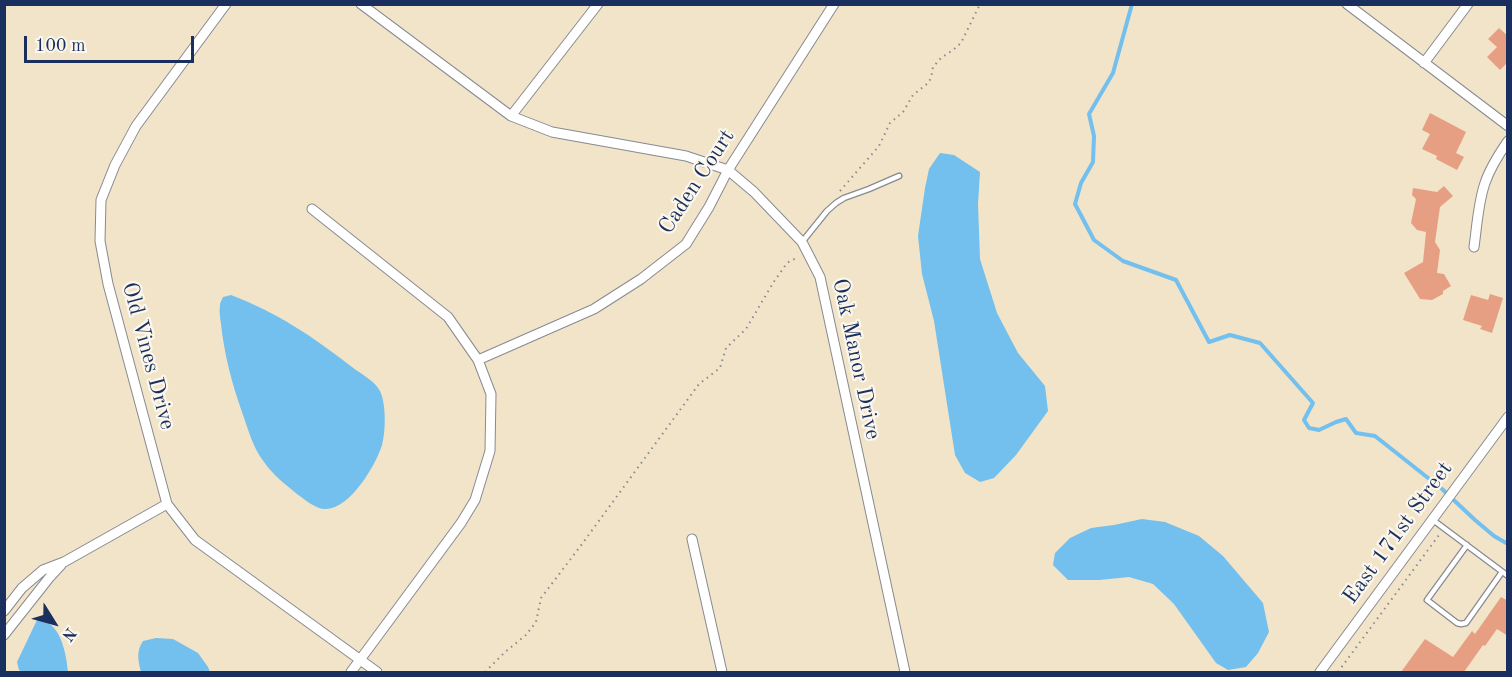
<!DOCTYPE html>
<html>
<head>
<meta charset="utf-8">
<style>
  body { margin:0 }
  #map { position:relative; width:1512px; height:677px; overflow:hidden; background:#f2e4c8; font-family:"Old Standard TT",serif }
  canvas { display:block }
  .frame { position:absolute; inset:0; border:6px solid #1b2f5e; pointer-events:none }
  .north { position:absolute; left:24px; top:593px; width:60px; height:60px; -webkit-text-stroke:4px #fbf7ec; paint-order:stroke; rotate:127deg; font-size:16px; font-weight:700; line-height:24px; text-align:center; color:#1b2f5e }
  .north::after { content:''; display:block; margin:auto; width:21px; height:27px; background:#1b2f5e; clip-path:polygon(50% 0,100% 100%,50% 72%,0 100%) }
  .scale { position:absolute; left:24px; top:36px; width:170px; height:27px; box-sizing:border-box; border:3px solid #1b2f5e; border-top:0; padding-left:8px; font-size:18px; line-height:21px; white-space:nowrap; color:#1b2f5e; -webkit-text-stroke:4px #fbf7ec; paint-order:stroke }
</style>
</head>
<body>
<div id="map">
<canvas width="1512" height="677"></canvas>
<div class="frame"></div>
<div class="north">N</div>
<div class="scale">100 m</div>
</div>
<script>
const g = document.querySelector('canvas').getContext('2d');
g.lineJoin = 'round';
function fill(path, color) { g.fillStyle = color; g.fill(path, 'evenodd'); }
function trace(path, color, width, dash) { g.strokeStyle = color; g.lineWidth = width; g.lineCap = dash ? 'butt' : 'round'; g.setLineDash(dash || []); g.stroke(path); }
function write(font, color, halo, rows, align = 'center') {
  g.font = font + ' "Old Standard TT",serif'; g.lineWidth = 4.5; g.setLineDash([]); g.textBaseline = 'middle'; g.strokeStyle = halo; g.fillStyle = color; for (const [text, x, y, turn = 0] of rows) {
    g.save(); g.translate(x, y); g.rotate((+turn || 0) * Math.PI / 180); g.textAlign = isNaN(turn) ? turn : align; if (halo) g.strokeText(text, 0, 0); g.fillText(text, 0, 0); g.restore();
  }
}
const water = new Path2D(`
  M940,153L954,155L980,172L978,204L980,259L997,313L1018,353L1045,386L1048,411L1016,455L994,478L980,482L965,473L955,455L934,321L922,274L918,236L925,188L929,169Z
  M231,295C278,313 312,336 352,367C361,374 375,381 380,391C386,403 386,431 382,445C376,465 349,511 324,509C316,509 304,499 297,494C285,484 273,475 264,462C253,448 248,429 242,412C232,384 224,353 221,324C220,318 219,311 220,305C220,302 222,300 223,297Z
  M1142,519L1165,522L1199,536L1223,556L1263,603L1269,632L1258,653L1246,667L1228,670L1216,663L1174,604L1153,584L1129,577L1099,580H1068L1053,565L1055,553L1070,538L1091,528L1114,525Z
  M37,620C61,620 66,654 68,672H23L19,670L17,662Z
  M156,638L173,639L198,653L208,667L210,672H141C138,661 136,651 143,641Z`);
const stream = new Path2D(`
  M1132,4L1113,73L1089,114L1094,136L1093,162L1081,183L1075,204L1094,240L1123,261L1176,280L1209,342L1230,335L1260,343L1313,403L1304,420L1309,428L1319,430L1336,422L1346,419L1356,433L1375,436L1442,489L1475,520L1494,536L1508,544`);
const building = new Path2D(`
  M1499,28L1508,36V62L1500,70L1487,57L1497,47L1488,39Z
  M1430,113L1466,132L1456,153L1464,157L1457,170L1436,159L1437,156L1422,149L1430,134L1422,130Z
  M1444,186L1453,196L1440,207L1435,242L1440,250L1437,273L1444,274L1451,286L1443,291V294L1432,300L1420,299L1404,273L1423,262L1426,232L1417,230L1411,223L1416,199L1412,195L1413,188L1437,192Z
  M1490,294L1503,298L1492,333L1480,329L1482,326L1463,320L1471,295L1488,300Z
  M1501,597L1508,601V636L1497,629L1485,646L1483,645L1464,672H1401L1425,639L1453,657L1472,631L1475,634Z`);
const path = new Path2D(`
  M840,191L879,146L890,123L903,112L913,95L928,83L931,78L933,67L941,58L953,50L961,43L980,4
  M485,672L505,652L526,635L536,622L541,598L582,544L699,384L720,368L726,348L746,329L773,283L787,263L798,257
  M1338,672L1439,535`);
const lane = new Path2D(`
  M802,242L827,211L836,203L844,198L869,189L899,176
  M1433,520L1508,576
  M1467,545L1427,600L1457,623L1461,624L1466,623L1502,572`);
const street = new Path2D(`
  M226,4L136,126L115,165L101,200L100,241L108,284L167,504L195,540L377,672
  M361,4L511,116L552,132L686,156L728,170L754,192L802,242L820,277L905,672
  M1347,4L1508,126
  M1424,63L1468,4
  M511,116L598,4
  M312,209L448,317L478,360L491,394L490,451L475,500L461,523L351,672
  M1474,247C1477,226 1478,203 1485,183C1490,168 1499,154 1508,141
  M478,360L594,309L641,279L686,244L709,207L728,170L834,4
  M692,539L722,672
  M4,611L22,588L43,570L64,562L167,504
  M4,635L49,578L61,565
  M1320,672L1508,417`);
const streetNames = [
  ["Caden Court",697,182,-57],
  ["Old Vines Drive",148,356,75],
  ["Oak Manor Drive",856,359,78],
  ["East 171st Street",1398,533,-54]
];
fill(water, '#73bfed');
trace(stream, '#73bfed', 4);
fill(building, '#e79f84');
trace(lane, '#868a93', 7);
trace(street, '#868a93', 11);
trace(path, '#868a93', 2, [1.5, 4.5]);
trace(lane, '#fff', 4.5);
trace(street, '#fff', 9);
write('22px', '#1b2f5e', '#fbf7ec', streetNames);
</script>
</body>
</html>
